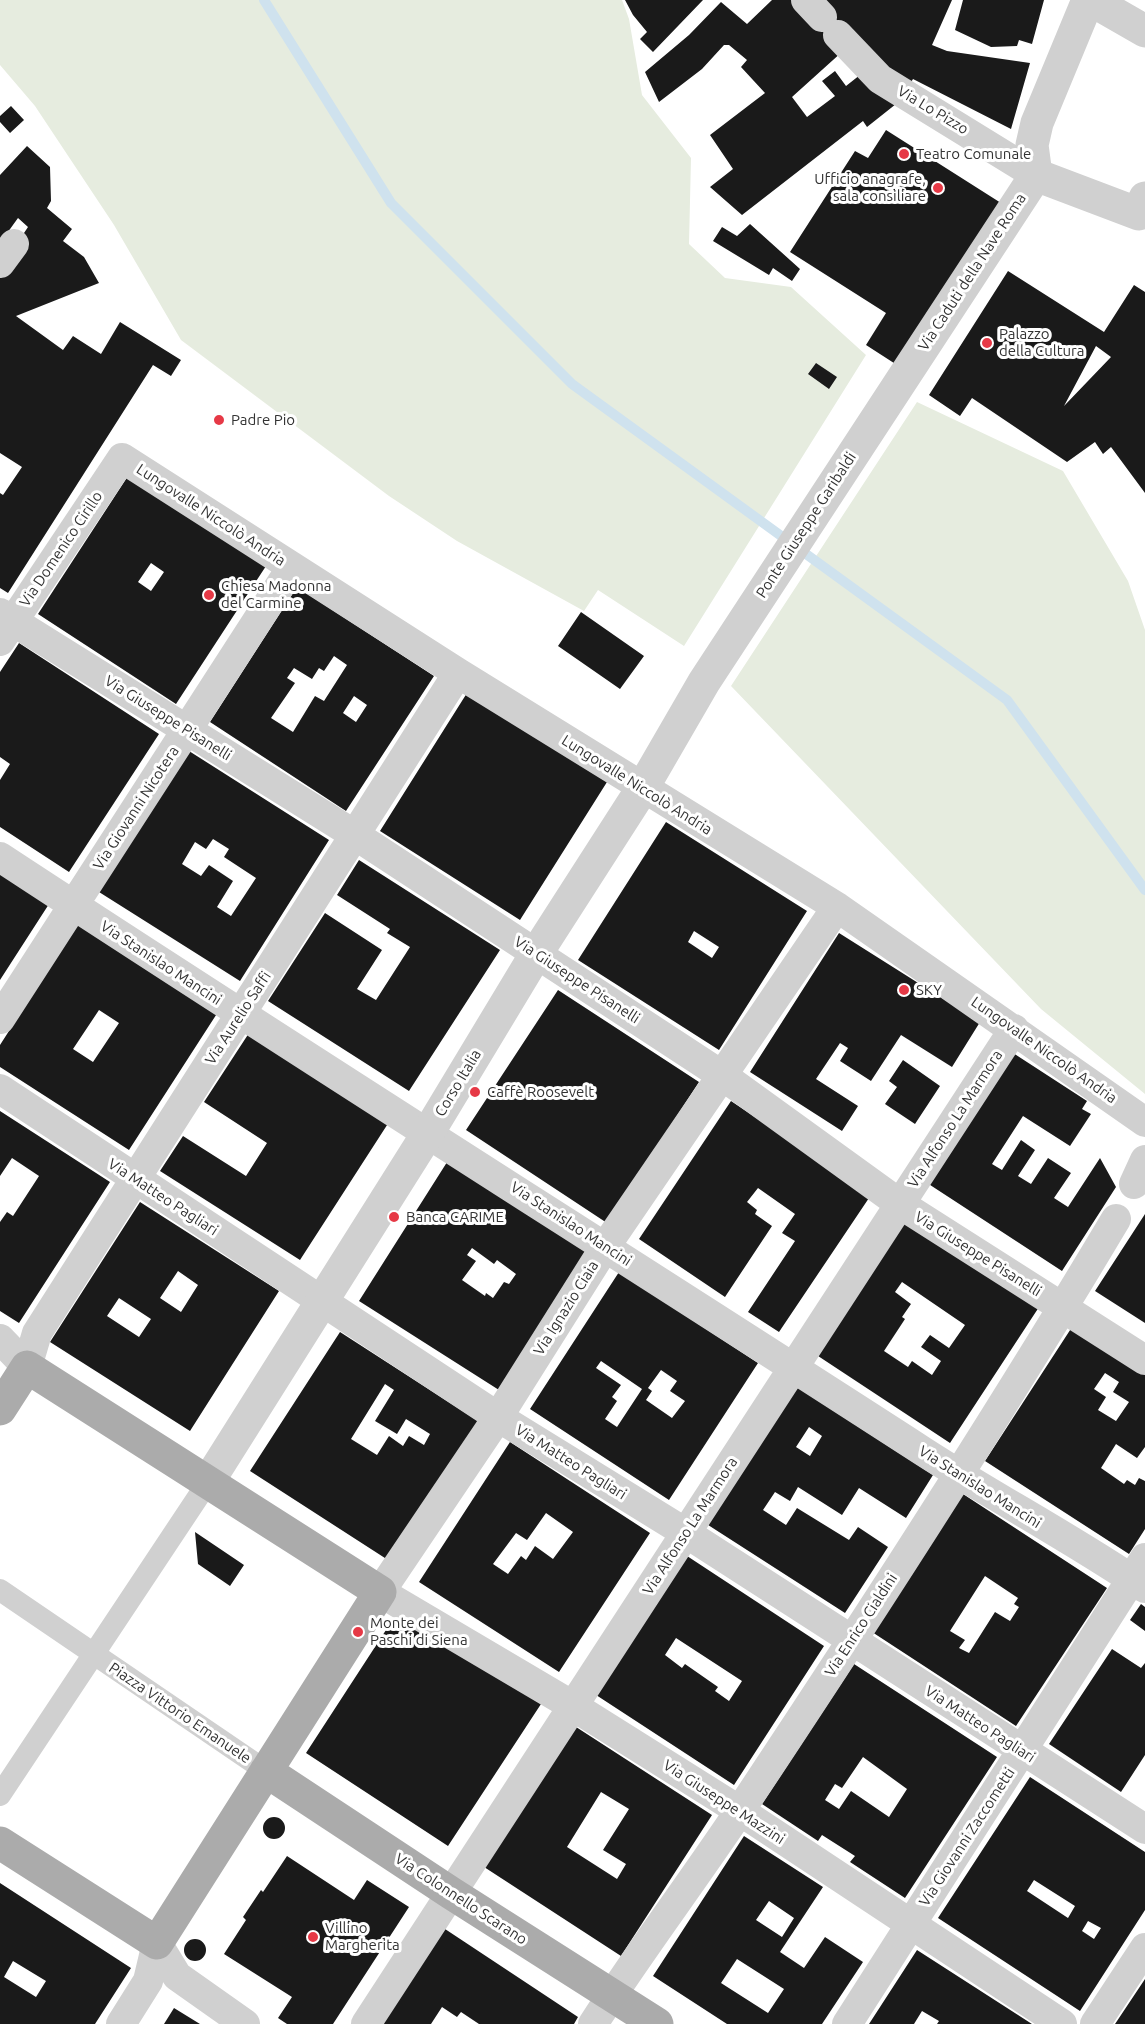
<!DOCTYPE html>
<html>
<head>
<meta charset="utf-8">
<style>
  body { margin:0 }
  canvas { display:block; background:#fff }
</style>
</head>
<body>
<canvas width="1145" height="2024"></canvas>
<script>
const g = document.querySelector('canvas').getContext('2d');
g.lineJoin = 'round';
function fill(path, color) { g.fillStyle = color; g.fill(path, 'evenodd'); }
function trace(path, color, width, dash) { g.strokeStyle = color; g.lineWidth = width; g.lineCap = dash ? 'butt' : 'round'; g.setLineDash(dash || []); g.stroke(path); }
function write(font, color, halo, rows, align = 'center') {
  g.font = font + ' Ubuntu,sans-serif'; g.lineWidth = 6; g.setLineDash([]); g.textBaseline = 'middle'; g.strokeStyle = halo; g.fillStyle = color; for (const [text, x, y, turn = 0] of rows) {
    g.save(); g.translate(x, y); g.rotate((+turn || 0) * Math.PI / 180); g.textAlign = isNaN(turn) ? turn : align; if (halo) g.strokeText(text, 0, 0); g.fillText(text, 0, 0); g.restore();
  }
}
const green = new Path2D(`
  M0,0H622L629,19L642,95L691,158L689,244L725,278L791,287L866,355L684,646L598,590L584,611L457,541L389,496L181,340L114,225L35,106L0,65Z
  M917,402L1063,471L1128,581L1145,630V1094L1041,1009L731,686Z`);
const stream = new Path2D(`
  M264,0L391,203L572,384L1007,700L1145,890`);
const building = new Path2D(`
  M625,0H703L653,52L640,39L647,32L633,15Z
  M772,0H952L932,45L947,51L1030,63L1011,129L913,79L907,89L843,51L792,97L807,117L835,96L822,81L835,71L846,86L865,71L896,104L867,127L863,121L742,215L710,187L733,169L710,135L765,93L741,67L747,60L729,45H724L702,69L659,102L645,72L689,35L721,2L747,24Z
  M963,0H1044L1032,44L1019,40L1017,46L991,47L955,30Z
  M11,106L24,120L10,133L0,122V116Z
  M886,130L1001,203L897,365L866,345L886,313L790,252L855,151L868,158Z
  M27,146L50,167L51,201L47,208L72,229L63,241L84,257L99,283L16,316L63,350L73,336L101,354L120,322L181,360L171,376L153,365L8,593L0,588V493L3,495L22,467L0,453V269L28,227L18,218L0,243V175Z
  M750,224L800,269L792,281L773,268L769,275L713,241L722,227L737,236Z
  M1008,271L1104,332L1134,285L1145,292V493L1111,447L1103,454L1095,442L1067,462L972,398L960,416L929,395ZM1096,346L1111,357L1064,406Z
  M816,363L837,377L829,389L808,374Z
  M128,476L266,566L176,704L38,614ZM151,563L164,572L151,591L138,582Z
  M297,587L434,676L346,811L210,722ZM334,656L347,665L324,701L315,696L293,732L271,718L295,683L287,678L294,668L312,679L319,668L324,671ZM354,696L367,705L356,722L343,713Z
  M581,612L644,656L620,689L558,646Z
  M19,643L159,734L69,872L0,827V780L10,764L0,757V672Z
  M467,693L607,782L520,920L380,831Z
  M189,751L329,840L240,981L99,892ZM213,839L229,849L224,857L256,878L231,916L217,907L233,881L209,865L201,876L182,864L195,842L206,849Z
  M666,822L807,911L719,1050L578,960ZM694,931L719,947L712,958L688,942Z
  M359,860L500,950L409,1091L268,1001L325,913L382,950L357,989L376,1000L410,947L387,933L390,929L337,895Z
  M0,873L49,904L0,980Z
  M78,923L218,1012L129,1150L0,1067V1045ZM99,1010L119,1023L93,1062L73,1049Z
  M839,933L980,1022L952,1067L901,1035L871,1081L840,1061L848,1048L840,1043L816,1079L858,1106L842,1131L750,1072Z
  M558,990L699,1082L607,1223L466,1130Z
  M249,1033L389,1122L300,1260L160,1171L183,1136L246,1176L267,1143L204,1102Z
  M1010,1051L1087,1101L1082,1109L1091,1114L1070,1146L1023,1116L992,1164L1002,1170L1021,1140L1035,1150L1018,1176L1031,1184L1048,1158L1071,1173L1054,1198L1068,1207L1100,1158L1116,1187L1062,1271L924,1181Z
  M903,1060L940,1086L915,1124L885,1104L897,1087L889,1081Z
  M731,1101L871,1195L779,1332L748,1312L795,1241L782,1233L795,1214L758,1188L747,1202L757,1210L755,1214L772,1226L725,1297L639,1239Z
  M0,1111L110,1182L19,1323L0,1311V1222L7,1212L13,1216L39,1176L12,1158L0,1176Z
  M449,1159L590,1249L499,1390L359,1301ZM472,1248L494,1264L497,1260L516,1274L509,1284L504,1282L493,1298L486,1293L485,1296L462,1280L476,1261L467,1255Z
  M140,1202L279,1291L190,1431L50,1342ZM178,1271L198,1285L181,1312L160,1298ZM119,1298L151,1319L139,1337L107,1316Z
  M903,1213L1041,1304L950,1443L812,1352ZM902,1282L965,1325L949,1348L930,1335L921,1347L941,1361L932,1375L912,1361L908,1367L884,1351L905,1319L902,1317L911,1304L895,1292Z
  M1145,1214V1323L1095,1291Z
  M619,1272L758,1363L669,1500L530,1409ZM601,1361L642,1389L617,1427L605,1419L617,1401L612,1397L621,1385L596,1368ZM661,1370L677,1381L670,1391L685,1401L672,1418L646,1400L652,1391L648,1388Z
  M1074,1324L1145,1370V1447L1137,1458L1116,1444L1101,1468L1124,1484L1127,1480L1135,1485L1139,1478L1145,1481V1529L1129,1554L985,1461ZM1105,1373L1119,1382L1113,1392L1129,1402L1116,1421L1098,1410L1106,1397L1094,1389Z
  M340,1332L478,1421L388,1560L250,1471ZM385,1384L394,1390L375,1421L397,1434L406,1419L430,1434L424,1445L409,1436L403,1446L389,1436L377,1455L351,1439Z
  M794,1385L933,1475L906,1518L859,1488L842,1515L798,1487L790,1501L775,1492L763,1510L786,1525L797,1508L849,1540L858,1527L888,1547L845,1613L705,1523ZM809,1427L822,1436L810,1456L796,1447Z
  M510,1442L650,1533L559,1672L419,1582ZM546,1513L573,1532L553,1559L535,1546L526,1560L521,1556L508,1574L493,1564L516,1533L527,1540Z
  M963,1494L1107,1588L1016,1726L872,1632ZM985,1576L1018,1598L1014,1604L1019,1607L1010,1621L995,1612L969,1653L959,1648L965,1640L950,1631Z
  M195,1532L244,1565L230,1586L198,1564Z
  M684,1554L824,1646L734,1785L593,1693ZM676,1638L742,1681L729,1701L715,1691L718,1687L685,1664L682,1668L665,1655Z
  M1141,1604L1145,1607V1631L1130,1620Z
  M399,1610L541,1704L448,1846L306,1753Z
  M1112,1649L1141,1668L1145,1663V1755L1121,1792L1049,1744Z
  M854,1664L997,1757L905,1898L850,1862L855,1856L822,1835L818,1841L762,1804ZM863,1757L907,1789L889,1817L851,1791L839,1809L825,1800L835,1784L842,1788Z
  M573,1725L712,1815L621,1956L481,1865ZM601,1792L629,1809L603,1850L626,1864L617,1879L567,1847Z
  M1030,1777L1145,1852V1910L1080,2011L938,1918ZM1034,1880L1075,1906L1068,1918L1027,1891ZM1088,1921L1101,1928L1094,1939L1082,1931Z
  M263 1828a11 11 0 1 1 22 0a11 11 0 1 1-22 0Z
  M744,1836L823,1887L780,1952L804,1968L825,1937L863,1962L822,2024H727L653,1976ZM769,1901L794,1918L782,1937L756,1920ZM737,1959L784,1989L768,2013L721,1983Z
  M287,1856L354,1900L367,1880L409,1907L333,2024H287L278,2018L292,1997L224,1954L246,1920L243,1917L261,1890L263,1892Z
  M0,1883L131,1968L95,2024H0ZM13,1961L46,1981L36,1997L4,1977Z
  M442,1927L578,2017L574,2024H479L461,2012L457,2017L442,2007L431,2024H378Z
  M184 1950a11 11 0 1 1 22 0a11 11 0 1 1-22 0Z
  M917,1950L1032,2024H937L939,2021L922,2011L914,2024H869Z
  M1145,1979V2024H1115Z
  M174,2008L200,2024H164Z`);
const pedestrian = new Path2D(`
  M0,1590L266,1771
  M0,1795L208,1482`);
const minor = new Path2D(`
  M806,0L822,17
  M838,35L880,79L1036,175
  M0,263L14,244
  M0,613L355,835L723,1076L900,1204L1145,1360
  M0,641L122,458L458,673L837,907L1145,1122
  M0,857C306,1058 616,1253 924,1452C997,1499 1073,1539 1145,1588
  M837,907L605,1247L498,1417L380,1592L573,1706L740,1811L1062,2024
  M0,1019L292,567
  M0,1089L498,1417L686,1533L1145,1829
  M1134,1184L1145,1160
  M0,1339L27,1367
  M27,1367L37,1333L458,673
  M157,1943L177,1976L245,2024
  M121,2024L148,1981L157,1943
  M366,2024L1014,1029
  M593,2024C640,1951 693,1881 741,1809C870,1615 997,1419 1116,1219
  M847,2024L1145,1558
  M1095,2024L1145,1948`);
const tertiary = new Path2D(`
  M1088,0L1037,123L1032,145L1036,175L1139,214L1145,198
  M1091,0L1145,31
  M208,1482L428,1133L536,954L642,789L704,682L1036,175`);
const primary = new Path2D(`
  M0,1409L27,1367L380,1592L157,1943L0,1843
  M266,1771L451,1893L657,2024`);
const markers = [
  [904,154,6,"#e63946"],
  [938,188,6,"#e63946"],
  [987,343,6,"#e63946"],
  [219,420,6,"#e63946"],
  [209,595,6,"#e63946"],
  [904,990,6,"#e63946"],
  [475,1092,6,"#e63946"],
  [394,1217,6,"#e63946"],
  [358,1632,6,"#e63946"],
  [313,1937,6,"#e63946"]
];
const streetNames = [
  ["Via Lo Pizzo",933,110,31],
  ["Via Caduti della Nave Roma",972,272,-57],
  ["Lungovalle Niccolò Andria",211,515,33],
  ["Ponte Giuseppe Garibaldi",806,525,-57],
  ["Via Domenico Cirillo",61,549,-56],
  ["Via Giuseppe Pisanelli",168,718,32],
  ["Lungovalle Niccolò Andria",637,785,32],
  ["Via Giovanni Nicotera",136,808,-57],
  ["Via Stanislao Mancini",161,963,33],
  ["Via Giuseppe Pisanelli",577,980,33],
  ["Via Aurelio Saffi",238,1018,-57],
  ["Lungovalle Niccolò Andria",1044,1050,35],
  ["Corso Italia",458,1083,-59],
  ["Via Alfonso La Marmora",955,1119,-57],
  ["Via Matteo Pagliari",163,1197,33],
  ["Via Stanislao Mancini",571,1224,33],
  ["Via Giuseppe Pisanelli",978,1254,32],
  ["Via Ignazio Ciaia",566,1308,-58],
  ["Via Matteo Pagliari",571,1462,32],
  ["Via Stanislao Mancini",980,1487,32],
  ["Via Alfonso La Marmora",690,1526,-57],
  ["Via Enrico Cialdini",861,1625,-57],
  ["Piazza Vittorio Emanuele",180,1713,34],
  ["Via Matteo Pagliari",980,1724,33],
  ["Via Giuseppe Mazzini",724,1802,33],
  ["Via Giovanni Zaccometti",967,1837,-57],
  ["Via Colonnello Scarano",461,1899,33]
];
const poiNames = [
  ["Teatro Comunale",916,154],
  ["Ufficio anagrafe,",926,179,"right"],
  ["sala consiliare",926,196,"right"],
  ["Palazzo",999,334],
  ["della Cultura",999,351],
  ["Padre Pio",231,420],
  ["Chiesa Madonna",221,586],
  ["del Carmine",221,603],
  ["SKY",916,990],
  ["Caffè Roosevelt",487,1092],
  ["Banca CARIME",406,1217],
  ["Monte dei",370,1623],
  ["Paschi di Siena",370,1640],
  ["Villino",325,1928],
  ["Margherita",325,1945]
];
fill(green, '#e6ecdf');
trace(stream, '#cfe2ee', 10);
fill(building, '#1a1a1a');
trace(pedestrian, '#d0d0d0', 22);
trace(minor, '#d0d0d0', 30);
trace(tertiary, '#d0d0d0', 33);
trace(primary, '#ababab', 33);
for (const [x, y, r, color] of markers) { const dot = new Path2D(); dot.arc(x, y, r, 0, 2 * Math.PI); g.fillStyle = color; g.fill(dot); trace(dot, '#fff', 2); }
write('15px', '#333', '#fff', streetNames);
write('15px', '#333', '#fff', poiNames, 'left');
</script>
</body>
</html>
